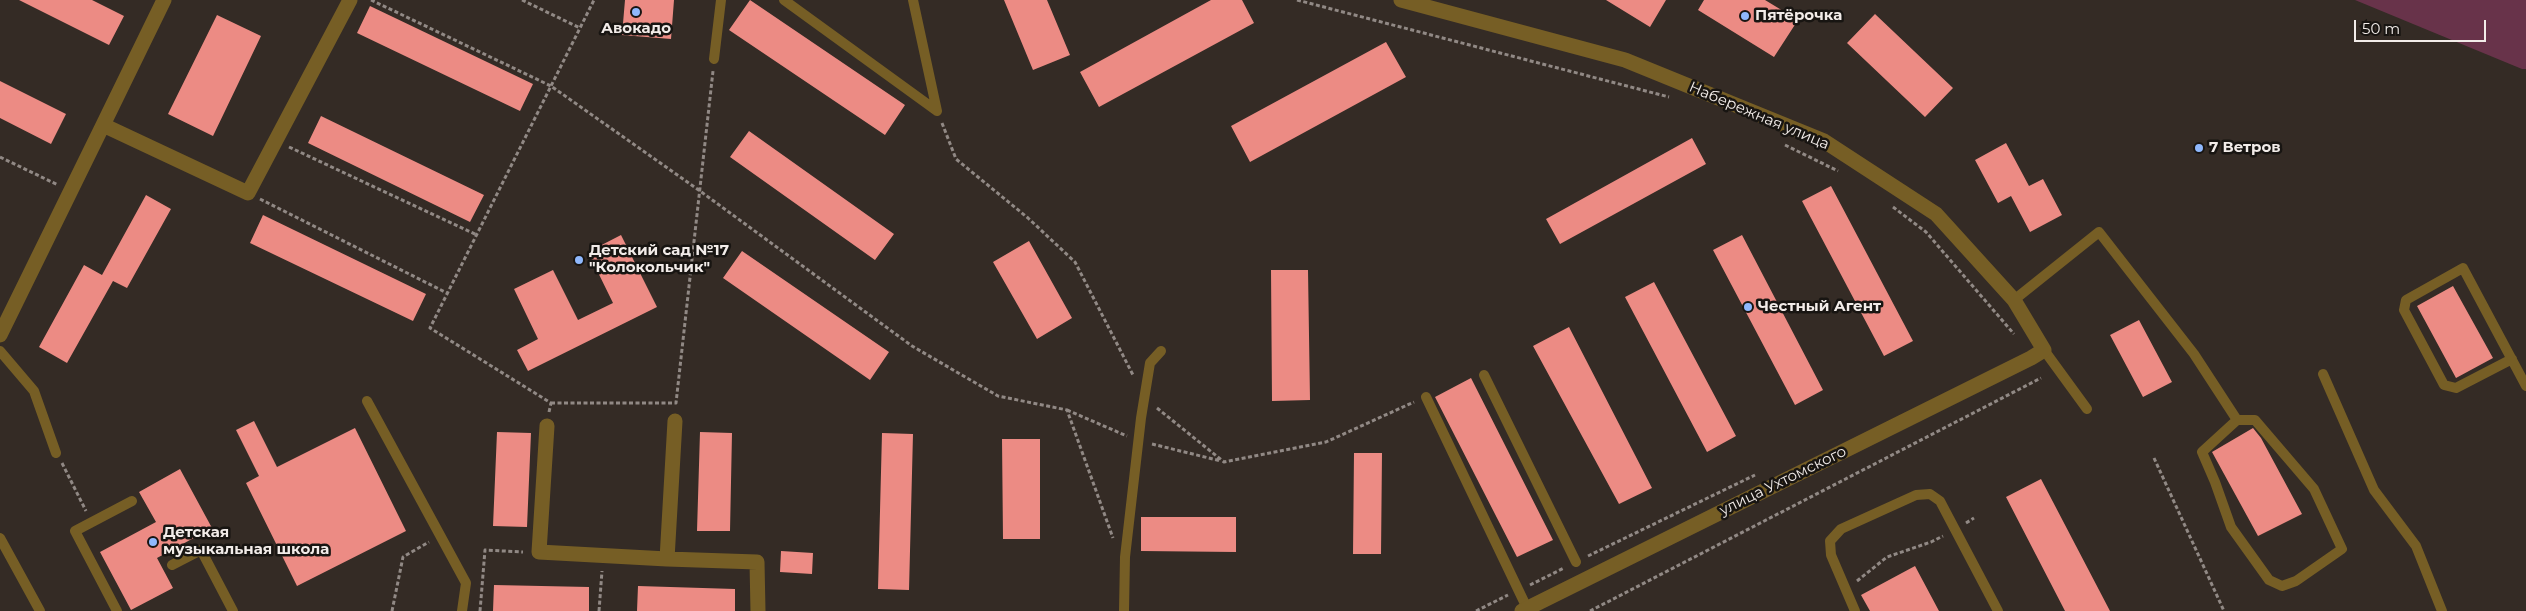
<!DOCTYPE html>
<html>
<head>
<meta charset="utf-8">
<style>
  body { margin:0 }
  #map { position:relative; width:2526px; height:611px; overflow:hidden; background:#342b25; font-family:Montserrat,sans-serif }
  canvas { display:block }
  .scale { position:absolute; left:2354px; top:20px; width:132px; height:22px; box-sizing:border-box; border:2px solid #f2ece9; border-top:0; padding-left:6px; font-size:15px; line-height:18px; white-space:nowrap; color:#f2ece9; -webkit-text-stroke:4px #181512; paint-order:stroke }
</style>
</head>
<body>
<div id="map">
<canvas width="2526" height="611"></canvas>
<div class="scale">50 m</div>
</div>
<script>
const g = document.querySelector('canvas').getContext('2d');
g.lineJoin = 'round';
function fill(path, color) { g.fillStyle = color; g.fill(path, 'evenodd'); }
function trace(path, color, width, dash) { g.strokeStyle = color; g.lineWidth = width; g.lineCap = dash ? 'butt' : 'round'; g.setLineDash(dash || []); g.stroke(path); }
function write(font, color, halo, rows, align = 'center') {
  g.font = font + ' Montserrat,sans-serif'; g.lineWidth = 5; g.setLineDash([]); g.textBaseline = 'middle'; g.strokeStyle = halo; g.fillStyle = color; for (const [text, x, y, turn = 0] of rows) {
    g.save(); g.translate(x, y); g.rotate((+turn || 0) * Math.PI / 180); g.textAlign = isNaN(turn) ? turn : align; if (halo) g.strokeText(text, 0, 0); g.fillText(text, 0, 0); g.restore();
  }
}
const green = new Path2D(`
  M2355,0H2526V69H2522Z`);
const building = new Path2D(`
  M19,0H92L124,16L109,45Z
  M625,0H674L671,39L622,35Z
  M750,0L905,105L885,135L729,30Z
  M1004,0H1047L1070,55L1033,70Z
  M1211,0H1242L1254,23L1099,107L1080,72Z
  M1606,0H1666L1650,27Z
  M1704,0H1765L1798,20L1774,57L1698,10Z
  M370,6L533,84L520,111L357,33Z
  M1875,14L1953,88L1925,117L1847,43Z
  M217,15L261,36L213,136L168,114Z
  M1386,42L1406,77L1250,162L1231,126Z
  M0,81L66,114L51,144L0,118Z
  M321,116L484,195L470,222L308,143Z
  M749,131L894,234L875,260L730,157Z
  M1692,138L1706,164L1560,244L1546,219Z
  M2006,143L2029,186L2043,179L2062,215L2030,232L2011,196L1998,203L1975,160Z
  M1831,186L1913,341L1884,356L1802,201Z
  M146,195L171,209L127,288L113,281L67,363L39,347L84,265L102,275Z
  M263,215L426,294L413,321L250,243Z
  M621,235L657,307L528,371L517,350L538,339L514,289L553,270L578,320L613,303L588,252Z
  M1742,235L1823,390L1795,405L1713,250Z
  M1029,241L1072,318L1037,339L993,262Z
  M742,251L889,352L870,380L723,278Z
  M1271,270H1308L1310,400L1272,401Z
  M1654,282L1736,436L1707,452L1625,297Z
  M2453,286L2493,358L2456,378L2417,306Z
  M2139,320L2172,382L2143,397L2110,335Z
  M1569,327L1652,488L1619,504L1533,346Z
  M1471,378L1553,540L1517,557L1435,397Z
  M254,421L277,467L355,428L406,531L297,586L246,483L259,476L236,430Z
  M2253,428L2261,438L2302,514L2258,536L2212,452Z
  M497,432L531,433L527,527L493,526Z
  M700,432L732,433L730,531H697Z
  M882,433L913,434L909,590L878,589Z
  M1002,439H1040V539H1003Z
  M1354,453H1382L1381,554H1353Z
  M180,469L212,528L157,558L173,588L131,610L100,552L156,522L139,492Z
  M2041,479L2110,611H2065L2006,497Z
  M1141,517H1236V552L1141,551Z
  M781,551L813,553L812,574L780,572Z
  M1915,566L1939,611H1870L1861,595Z
  M494,585L589,587V611H493Z
  M638,586L735,589V611H637Z`);
const path = new Path2D(`
  M371,0L551,86L700,191L912,346L998,396L1067,410L1113,538
  M522,0L580,28L594,0
  M1297,0L1669,97
  M942,123L956,159L1028,218L1075,262L1133,375
  M1785,145L1838,171
  M289,147L477,235
  M0,157L58,185
  M260,199L447,293
  M1893,207L1926,232L2014,334
  M551,403H676L713,71
  M1157,408L1224,462L1326,442L1414,402
  M1067,410L1127,436
  M549,412L551,403L430,328L580,28
  M1152,444L1221,461
  M2154,458L2224,611
  M62,463L86,511
  M1966,523L1974,518
  M1588,556L1755,475
  M1857,581L1887,557L1931,542L1943,536
  M1530,585L1564,568
  M392,611L403,557L429,542
  M480,611L485,550L523,552
  M599,611L602,571
  M1476,611L1508,595
  M1590,611L2041,378`);
const lane = new Path2D(`
  M784,0L937,111
  M913,0L937,111
  M714,59L721,0
  M2014,300L2099,232L2194,354L2237,420H2255L2314,489L2342,549L2296,581L2282,586L2269,580L2231,527L2215,482L2202,452L2237,420
  M2044,350L2087,409
  M0,351L34,391L56,453
  M2512,359L2456,388L2444,385L2404,310L2406,300L2463,268L2526,386
  M2323,374L2374,490L2416,546L2442,611
  M1484,375L1576,562
  M1426,397L1527,608
  M367,401L466,583L462,611
  M0,538L40,611
  M172,565L201,550L233,611
  M117,611L75,531L132,501
  M1124,611L1125,557L1141,418L1150,363L1161,351
  M1855,611L1831,555L1830,541L1841,529L1916,495L1930,494L1940,501L1998,611`);
const street = new Path2D(`
  M1401,0L1625,60L1824,141L1936,214L2014,300L2044,350L2031,358L1522,611
  M103,125L164,0
  M0,335L103,125L248,193L350,0
  M675,421L667,559L757,562L758,611
  M547,426L539,552L667,559`);
const markers = [
  [636,12,5,"#8fb8fd"],
  [1745,16,5,"#8fb8fd"],
  [2199,148,5,"#8fb8fd"],
  [579,260,5,"#8fb8fd"],
  [1748,307,5,"#8fb8fd"],
  [153,542,5,"#8fb8fd"]
];
const poiNames = [
  ["Пятёрочка",1755,16],
  ["Авокадо",636,29,"center"],
  ["7 Ветров",2209,148],
  ["Детский сад №17",589,251],
  ["\"Колокольчик\"",589,268],
  ["Честный Агент",1758,307],
  ["Детская",163,533],
  ["музыкальная школа",163,550]
];
const streetNames = [
  ["Набережная улица",1759,116,23],
  ["улица Ухтомского",1783,481,-26]
];
fill(green, '#68334a');
fill(building, '#ec8b84');
trace(path, '#918985', 3, [4, 2.5]);
trace(lane, '#765e25', 10);
trace(street, '#765e25', 15);
for (const [x, y, r, color] of markers) { const dot = new Path2D(); dot.arc(x, y, r, 0, 2 * Math.PI); g.fillStyle = color; g.fill(dot); trace(dot, '#181512', 2); }
write('bold 15px', '#f2ece9', '#181512', poiNames, 'left');
write('15px', '#f2ece9', '#181512', streetNames);
</script>
</body>
</html>
